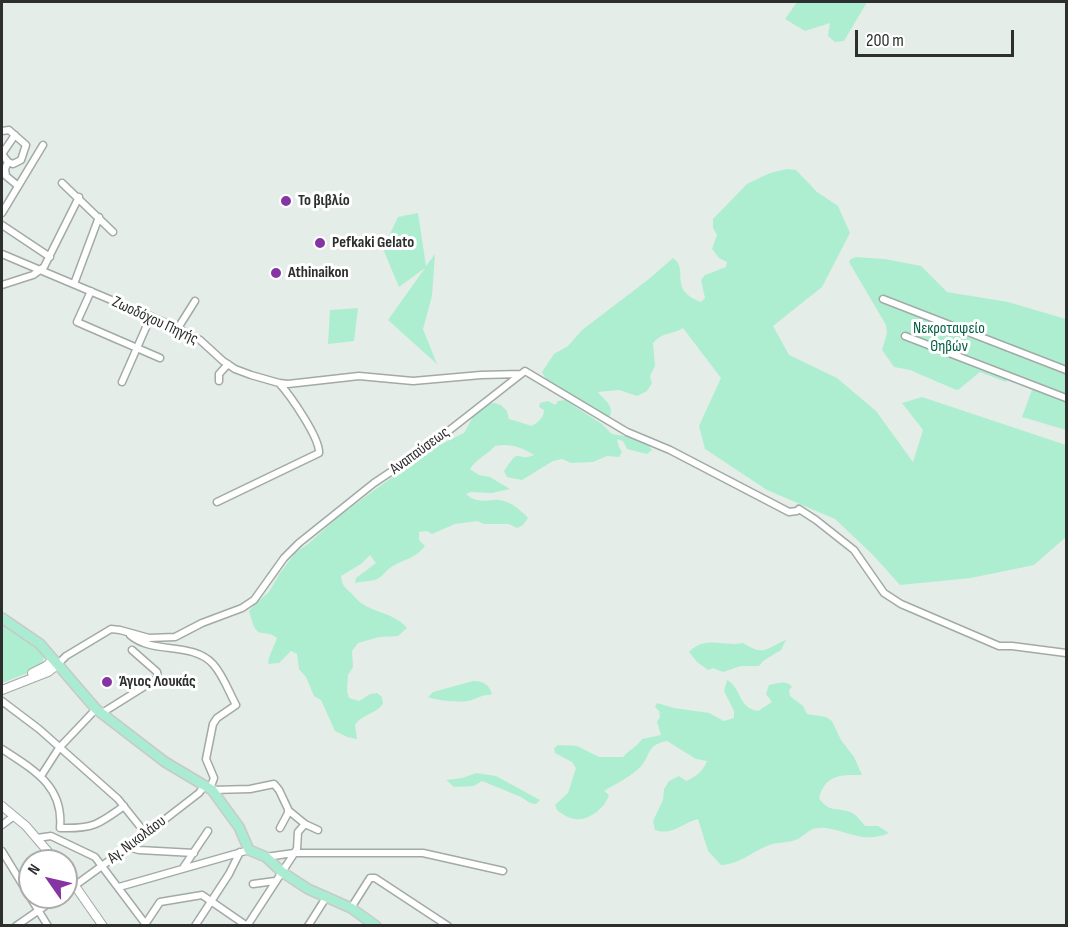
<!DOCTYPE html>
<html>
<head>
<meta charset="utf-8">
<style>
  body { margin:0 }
  #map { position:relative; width:1068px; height:927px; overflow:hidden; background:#e5ede9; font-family:"Sofia Sans Condensed",sans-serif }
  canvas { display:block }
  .frame { position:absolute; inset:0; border:3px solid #2c2f2d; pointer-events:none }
  .north { position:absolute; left:18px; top:849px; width:60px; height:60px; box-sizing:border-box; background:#fff; border:2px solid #abacab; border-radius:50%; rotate:304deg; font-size:16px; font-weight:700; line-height:24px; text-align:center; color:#2c2f2d }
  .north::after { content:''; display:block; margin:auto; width:21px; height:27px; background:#8534a3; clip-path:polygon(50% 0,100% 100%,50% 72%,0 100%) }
  .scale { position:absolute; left:855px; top:30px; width:159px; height:27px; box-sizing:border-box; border:3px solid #2c2f2d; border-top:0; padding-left:8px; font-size:18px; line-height:21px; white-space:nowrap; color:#2c2f2d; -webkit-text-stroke:4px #fff; paint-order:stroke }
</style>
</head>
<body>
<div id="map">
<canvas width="1068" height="927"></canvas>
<div class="frame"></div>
<div class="north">N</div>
<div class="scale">200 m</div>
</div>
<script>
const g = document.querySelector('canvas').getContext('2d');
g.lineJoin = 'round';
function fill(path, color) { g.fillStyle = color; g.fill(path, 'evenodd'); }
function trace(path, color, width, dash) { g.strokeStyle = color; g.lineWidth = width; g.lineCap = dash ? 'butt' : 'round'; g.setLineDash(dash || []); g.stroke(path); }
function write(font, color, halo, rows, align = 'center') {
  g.font = font + ' "Sofia Sans Condensed",sans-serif'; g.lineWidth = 6; g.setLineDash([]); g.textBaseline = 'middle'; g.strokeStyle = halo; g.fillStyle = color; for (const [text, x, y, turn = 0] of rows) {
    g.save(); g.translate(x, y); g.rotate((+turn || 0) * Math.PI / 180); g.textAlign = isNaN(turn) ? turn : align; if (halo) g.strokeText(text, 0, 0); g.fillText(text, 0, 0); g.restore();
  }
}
const green = new Path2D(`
  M797,2H867L844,41L835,42L828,36L830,23L805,31L785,19Z
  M787,169L796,170L817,192L838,206L850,233L822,287L773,326L789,355L837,378L876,411L913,462L923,430L902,403L922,397L1066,445V537L1034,565L971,578L900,585L873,555L835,519L767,490L705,449L699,426L721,378L683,328C670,336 664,331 653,343L655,366L650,376L652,383L647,391L637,396L619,390L598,392C605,401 614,405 610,417C593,409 548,388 542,372L554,354L568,346L582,330L649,279L673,258C690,270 667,289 701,302L705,298L701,280L705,275L726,267L727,262L719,258L712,249L717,235L713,228V219L747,184L770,173Z
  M418,213L426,266L435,254L432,296L423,329L437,364L388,320L425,268L399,287L383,249L398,217Z
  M856,257L885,259L921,266L947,292L1008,302L1066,319V430L1022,417L1033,387L1009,378L1006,382L980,372L958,390L954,389L910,370L894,367L882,350L887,333L886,325L849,262L851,259Z
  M358,308L354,341L328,344L330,310Z
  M565,400L602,424L612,434L631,437L648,444L652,450L647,454L627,449L623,441L617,439L619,447L622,452L619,457L607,456L593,462L571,463L562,459L553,461L522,480L507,477L504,471C522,444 514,463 534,455C521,447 510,443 495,446C487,455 476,459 470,469L479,475L490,477L510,489L492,493L471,492L466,494C474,502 483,501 494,500C506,498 520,509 528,518L523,525L517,528L509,524H484L477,521L455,524L432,534L427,531L419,532V540L425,546C416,558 405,559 393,566C385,570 383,578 374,580C368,582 361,581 355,583L356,578L376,563L370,555L361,564L341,576C343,589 346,587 354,596C368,614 392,610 407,628L398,636L379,637L358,643L352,651L353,667L348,675L347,691L349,698L359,701L370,694L377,693L382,697L383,704C376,714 362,714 355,725L357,739L347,737L335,731L321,700L314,696L306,677L299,669L297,654L291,651L279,663L268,664C269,654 274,647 277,638C270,633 269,634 262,633C253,632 252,619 249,611L255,604L269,592L280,573L296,552L308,544L338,517L380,486L433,448L464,433L474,415L485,405L494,403L501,405L507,411L509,419L532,426C538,422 544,418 544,410L539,407L540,403L548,401L555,405L558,401Z
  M2,623L39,648L44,656L42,665L35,670L2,683Z
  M786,640L781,650L763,661L759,666H741L723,672L713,668L708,670L697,662L689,652C706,635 722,647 743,643C766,657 765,648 786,640Z
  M727,680C741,687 738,708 758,711L772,702L766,694L769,685C777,684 786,679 792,687L789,690L790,696L803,706L807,714L826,717L832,721L841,740L854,757L862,775C840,775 826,774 819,798C829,813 836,807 850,812C856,814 861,821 865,826H878L889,833C858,847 836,822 813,829C808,831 803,836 798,839C788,844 777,841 767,846C750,853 740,864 721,865L708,851L698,819C682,823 673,836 655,830L653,821L663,800L664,789L669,781L679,776L686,781C696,777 703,771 707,761L696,759L667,741C644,745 652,758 637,770C628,778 615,784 604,791L609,795C605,808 589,821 575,819C568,818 562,814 557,810L555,805L568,793L576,768L572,762L555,753L554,748L558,745L577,746L599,757H623C629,750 637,747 642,739L661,735L657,722L660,717L659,711L655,707L657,703L674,708L709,713L724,721L734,718V711L724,691Z
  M473,681C483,681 488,684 492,693L490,695C481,694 476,700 467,701C461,703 433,700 428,697L433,692Z
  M476,773L496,776L540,800L536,804L530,803L521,797L482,781L474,786L454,787L446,780L462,778Z`);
const minor = new Path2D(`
  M2,131L9,130L26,145L21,160L13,164L8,162
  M2,154L8,162L5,169L6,176L17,185
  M2,154L15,135
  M62,183L113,232
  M2,213L43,145
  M2,225L50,257
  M2,254L173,326L200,340L223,361L235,369L251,375L279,383L288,384L359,376L413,381L481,375L521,374
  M74,284L99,217
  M2,285L33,275L44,267L79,197
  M91,291L77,322L160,358
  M883,299L1066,370
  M178,328L195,301
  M905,336L1066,398
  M219,381V374L228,364
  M122,382L151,316
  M217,502L319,453C320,438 290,395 279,383
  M130,635C153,655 192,641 213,664C223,675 229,692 236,705L217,718L213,724L206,759L214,778L210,789
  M57,665L66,656L111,629L120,630L149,638L175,637L202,623L242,608L254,600L284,558L299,543L374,483L428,447L525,371L627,432L670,450L789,512L797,511L799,509L816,520L854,550L884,593L901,604L999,646H1012L1066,653
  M2,701L39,729L118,799L146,834
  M102,713L158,678L157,672L132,650
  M2,749C32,769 64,785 60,828C92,829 98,825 124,806
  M41,776L59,748L96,709
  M212,790L250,789L274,784L279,790L288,809V813L280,828
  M288,810L305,824
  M2,825L14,816
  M37,838L51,836L95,857L147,926
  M128,847L139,850L194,853
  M2,851L30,897
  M266,857L294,853H423L503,871
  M183,868L208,831
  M253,884L275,881
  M119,887L249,850
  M66,892L146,834L199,793L205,785
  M30,897L48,926
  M351,908L370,878H375L448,926
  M146,923L160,902L202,895L247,926
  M16,926L58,897
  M195,926L229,874L240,852
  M247,926L297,849L298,832L305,824L318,830
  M308,926L327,896`);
const tertiary = new Path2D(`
  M32,673L46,666L53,660
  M2,690L48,672L57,665
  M2,806L26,826L56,861
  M66,873L103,926`);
const primary = new Path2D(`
  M2,618L40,644L96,709L165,762L212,790L239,827L249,850L266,857L282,872L308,889L351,908L376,926`);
const markers = [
  [286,201,6,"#8534a3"],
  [320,243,6,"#8534a3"],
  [276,273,6,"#8534a3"],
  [107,682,6,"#8534a3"]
];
const poiNames = [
  ["Το βιβλίο",298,201],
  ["Pefkaki Gelato",332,243],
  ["Athinaikon",288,273],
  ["Άγιος Λουκάς",119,682]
];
const streetNames = [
  ["Ζωοδόχου Πηγής",155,321,25],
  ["Αναπαύσεως",420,451,-36],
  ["Αγ. Νικολάου",137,840,-37]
];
const parkNames = [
  ["Νεκροταφείο",949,329],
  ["Θηβών",949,347]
];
fill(green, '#adeed1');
trace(minor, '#a2aaa6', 9);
trace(tertiary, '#a2aaa6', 10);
trace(primary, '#c8c9c8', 12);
trace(minor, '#fff', 6);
trace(tertiary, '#fff', 8);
trace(primary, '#aaecd2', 9);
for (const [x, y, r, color] of markers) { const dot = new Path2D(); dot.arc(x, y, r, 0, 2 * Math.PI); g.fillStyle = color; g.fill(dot); trace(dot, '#fff', 2); }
write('bold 16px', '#2c2f2d', '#fff', poiNames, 'left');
write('16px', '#2c2f2d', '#fff', streetNames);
write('16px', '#056146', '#fff', parkNames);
</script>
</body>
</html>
